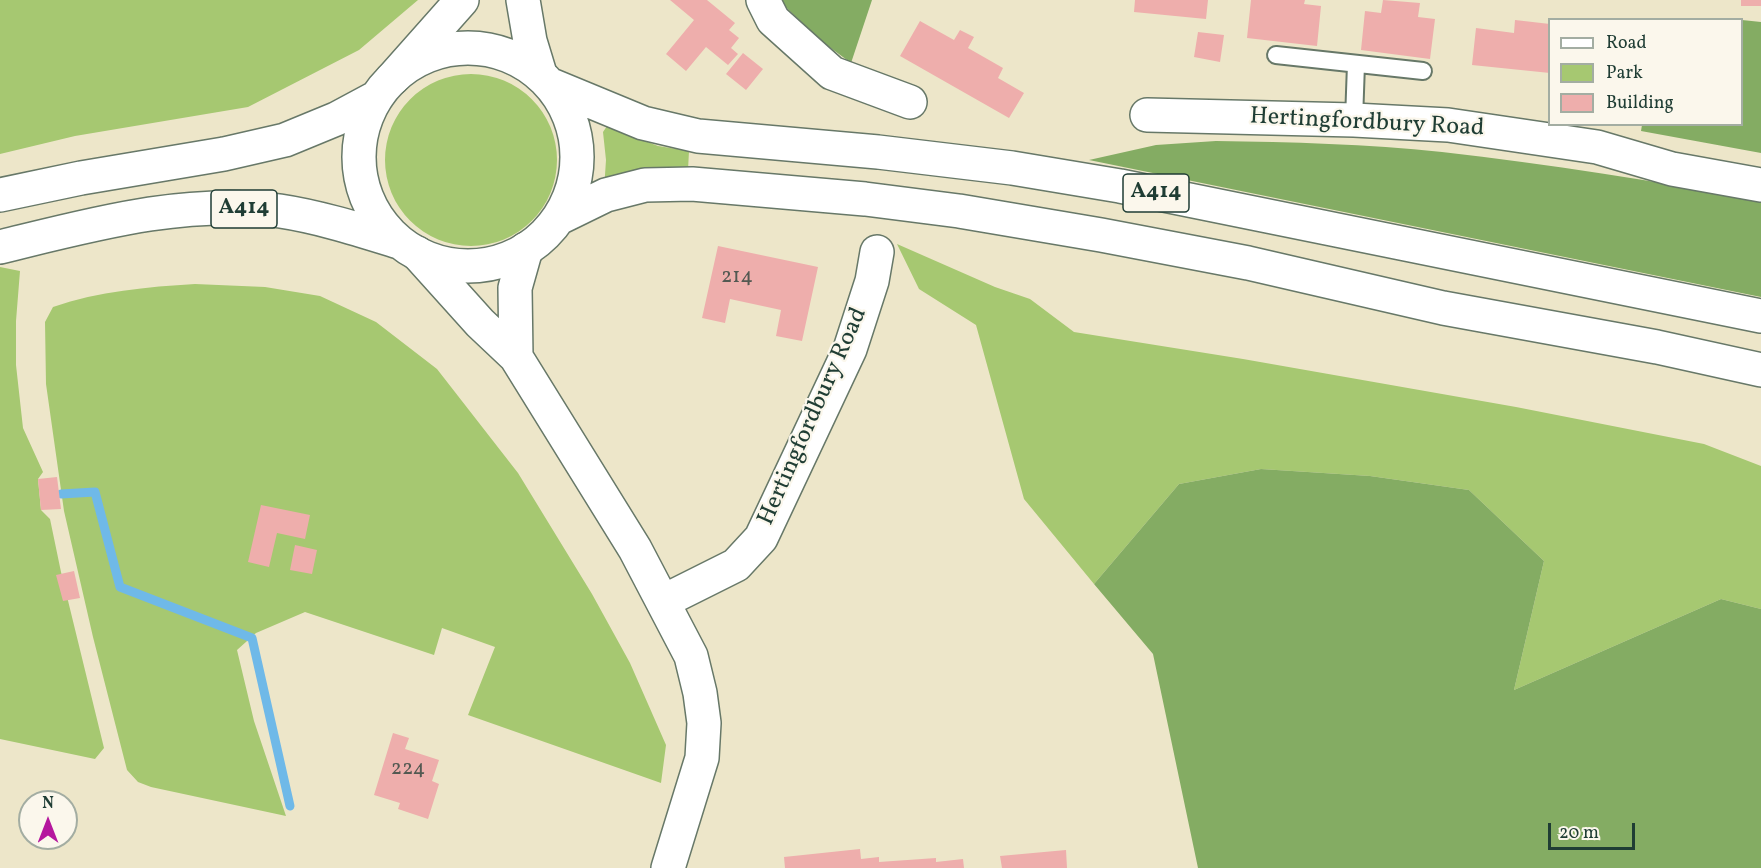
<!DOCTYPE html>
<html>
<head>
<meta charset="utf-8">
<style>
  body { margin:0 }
  #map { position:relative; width:1761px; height:868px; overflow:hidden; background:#ede6c9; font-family:Vollkorn,serif }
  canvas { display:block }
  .legend { position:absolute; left:1548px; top:18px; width:195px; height:108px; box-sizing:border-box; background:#fbf7ec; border:2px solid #a3ada2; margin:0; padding:8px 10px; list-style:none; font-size:18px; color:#1f3d34 }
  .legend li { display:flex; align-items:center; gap:12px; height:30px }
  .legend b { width:30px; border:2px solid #a3ada2 }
  .north { position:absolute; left:18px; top:790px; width:60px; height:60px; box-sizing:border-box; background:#fbf7ec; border:2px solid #a3ada2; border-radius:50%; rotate:0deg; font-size:16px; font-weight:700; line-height:24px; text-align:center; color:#1f3d34 }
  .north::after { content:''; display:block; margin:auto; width:21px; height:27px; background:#b5179e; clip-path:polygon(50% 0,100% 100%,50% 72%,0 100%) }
  .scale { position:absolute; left:1548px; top:823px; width:87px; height:27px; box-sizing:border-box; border:3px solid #1f3d34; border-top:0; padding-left:8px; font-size:18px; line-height:21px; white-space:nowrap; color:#1f3d34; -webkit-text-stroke:4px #fbf7ec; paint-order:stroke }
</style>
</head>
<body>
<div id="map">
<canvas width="1761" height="868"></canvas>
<ul class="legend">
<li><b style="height:8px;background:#fff"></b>Road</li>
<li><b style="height:16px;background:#a6c871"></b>Park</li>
<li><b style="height:16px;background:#eeaeac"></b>Building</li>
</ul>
<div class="north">N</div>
<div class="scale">20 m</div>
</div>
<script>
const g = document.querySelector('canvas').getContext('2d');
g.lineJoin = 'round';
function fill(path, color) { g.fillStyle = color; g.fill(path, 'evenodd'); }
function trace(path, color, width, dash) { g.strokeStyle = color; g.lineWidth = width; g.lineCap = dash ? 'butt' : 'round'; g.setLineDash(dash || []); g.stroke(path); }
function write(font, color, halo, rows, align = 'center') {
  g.font = font + ' Vollkorn,serif'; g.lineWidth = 4.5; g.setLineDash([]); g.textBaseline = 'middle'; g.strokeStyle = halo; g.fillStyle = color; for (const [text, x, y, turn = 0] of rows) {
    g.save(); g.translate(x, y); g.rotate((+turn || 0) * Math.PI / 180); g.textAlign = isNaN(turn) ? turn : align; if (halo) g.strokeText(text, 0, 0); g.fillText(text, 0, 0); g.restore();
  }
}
const green = new Path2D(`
  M0,0H418L359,50L248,107L75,136L0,154Z
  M385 160a86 86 0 1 1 172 0a86 86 0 1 1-172 0Z
  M607,126L658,146L689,151L688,170L604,190L606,160L603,132Z
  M897,244L995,287L1030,299L1074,332L1243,359L1516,407L1704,444L1761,466V609L1721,599L1514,690L1544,561L1469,490L1370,476L1261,469L1179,484L1094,584L1024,499L976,325L919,289Z
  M0,267L20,271L16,321V365L23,428L43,472L38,479L41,510L50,519L61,572L104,748L95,759L0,739Z
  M195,284L265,287L320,296L376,322L437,369L518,473L592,594L630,663L666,745L661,783L468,715L495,647L442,628L434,655L305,612L256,633L237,650L254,721L286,816L151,787L138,782L127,770L93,637L64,511L46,384L45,322L53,307C99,291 147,287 195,284Z`);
const forest = new Path2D(`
  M778,0H872L851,63L824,43Z
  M1742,20L1761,22V153L1641,131L1642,125L1742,124Z
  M1216,141C1291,142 1367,144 1442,152C1549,164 1655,181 1761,201V297L1089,160L1156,145Z
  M1261,469L1370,476L1469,490L1544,561L1514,690L1721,599L1761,609V868H1198L1153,654L1094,584L1179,484Z`);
const stream = new Path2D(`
  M61,494L95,492L120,587L252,638L290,806`);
const building = new Path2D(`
  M670,0H707L735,23L729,30L739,38L731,48L738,54L728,65L706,47L686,71L666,54L694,20Z
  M1135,0H1208L1206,19L1134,12Z
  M1251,0H1305L1304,4L1321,6L1317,46L1247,38Z
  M1383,0L1420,3L1418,17L1435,19L1430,59L1361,50L1365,11L1381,13Z
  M1741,0H1761V6H1741Z
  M1515,20L1550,24V73L1472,65L1476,28L1514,33Z
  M920,21L954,40L960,30L974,37L968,48L1003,68L998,78L1024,93L1009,118L900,56Z
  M1198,32L1224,35L1220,62L1194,57Z
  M743,53L763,69L746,90L726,74Z
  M718,246L818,267L802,341L776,336L781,310L730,299L725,323L702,318Z
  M57,477L61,509L41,510L38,479Z
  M261,505L310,515L305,539L277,533L269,567L248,562Z
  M295,545L317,550L312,574L290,570Z
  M74,571L80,598L63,601L56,575Z
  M393,733L409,738L405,749L439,760L432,781L439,784L428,819L398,809L400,803L374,795Z
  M860,849L861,859L879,857V862L936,858V862L963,859L964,868H785L784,857Z
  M1066,850L1067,868H1002L1000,856Z`);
const lane = new Path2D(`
  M1276,55L1423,71
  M1354,120L1356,64`);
const street = new Path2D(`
  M763,0L773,20L832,73L910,102
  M1147,115L1354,120L1448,125L1597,147L1672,169L1761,185
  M417,253L480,323L516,357L635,549L691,656L700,693L704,723L702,758L668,868
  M516,357L515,288L526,249
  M664,601L736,565L761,538L850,349L872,281L877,252`);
const secondary = new Path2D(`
  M523,0L530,41L540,74
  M392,79L462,0`);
const highway = new Path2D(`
  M359 157a109 109 0 1 1 218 0a109 109 0 1 1-218 0Z
  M551,85L643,123L698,136L878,152L1012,168L1120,186L1761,316
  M0,195L81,178L224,154L285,140L336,119L377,97
  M559,218L606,195L645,185L692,184L865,199L959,211L1101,235L1248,263L1443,308L1657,347L1761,370
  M0,247C90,225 186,198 280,211C320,217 360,230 399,242`);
const numberNames = [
  ["214",737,278],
  ["224",408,770]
];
const shields = [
  [1156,193,66],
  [244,209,66]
];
const shieldNames = [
  ["A414",1156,193],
  ["A414",244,209]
];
const streetNames = [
  ["Hertingfordbury Road",1367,124,3],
  ["Hertingfordbury Road",814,417,-66]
];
fill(green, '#a6c871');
fill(forest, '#84ac63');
trace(stream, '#6fb9e8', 9);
fill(building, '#eeaeac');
trace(lane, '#677868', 20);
trace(street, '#677868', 36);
trace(secondary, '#677868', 36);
trace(highway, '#677868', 36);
trace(lane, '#fff', 16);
trace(street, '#fff', 33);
trace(secondary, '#fff', 33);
trace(highway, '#fff', 33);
write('21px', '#535952', null, numberNames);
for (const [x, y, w] of shields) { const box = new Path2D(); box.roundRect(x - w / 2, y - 19, w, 38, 4.5); g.fillStyle = '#fbf7ec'; g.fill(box); trace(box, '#1f3d34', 1.5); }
write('bold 22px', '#1f3d34', null, shieldNames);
write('24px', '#1f3d34', '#fbf7ec', streetNames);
</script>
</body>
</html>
